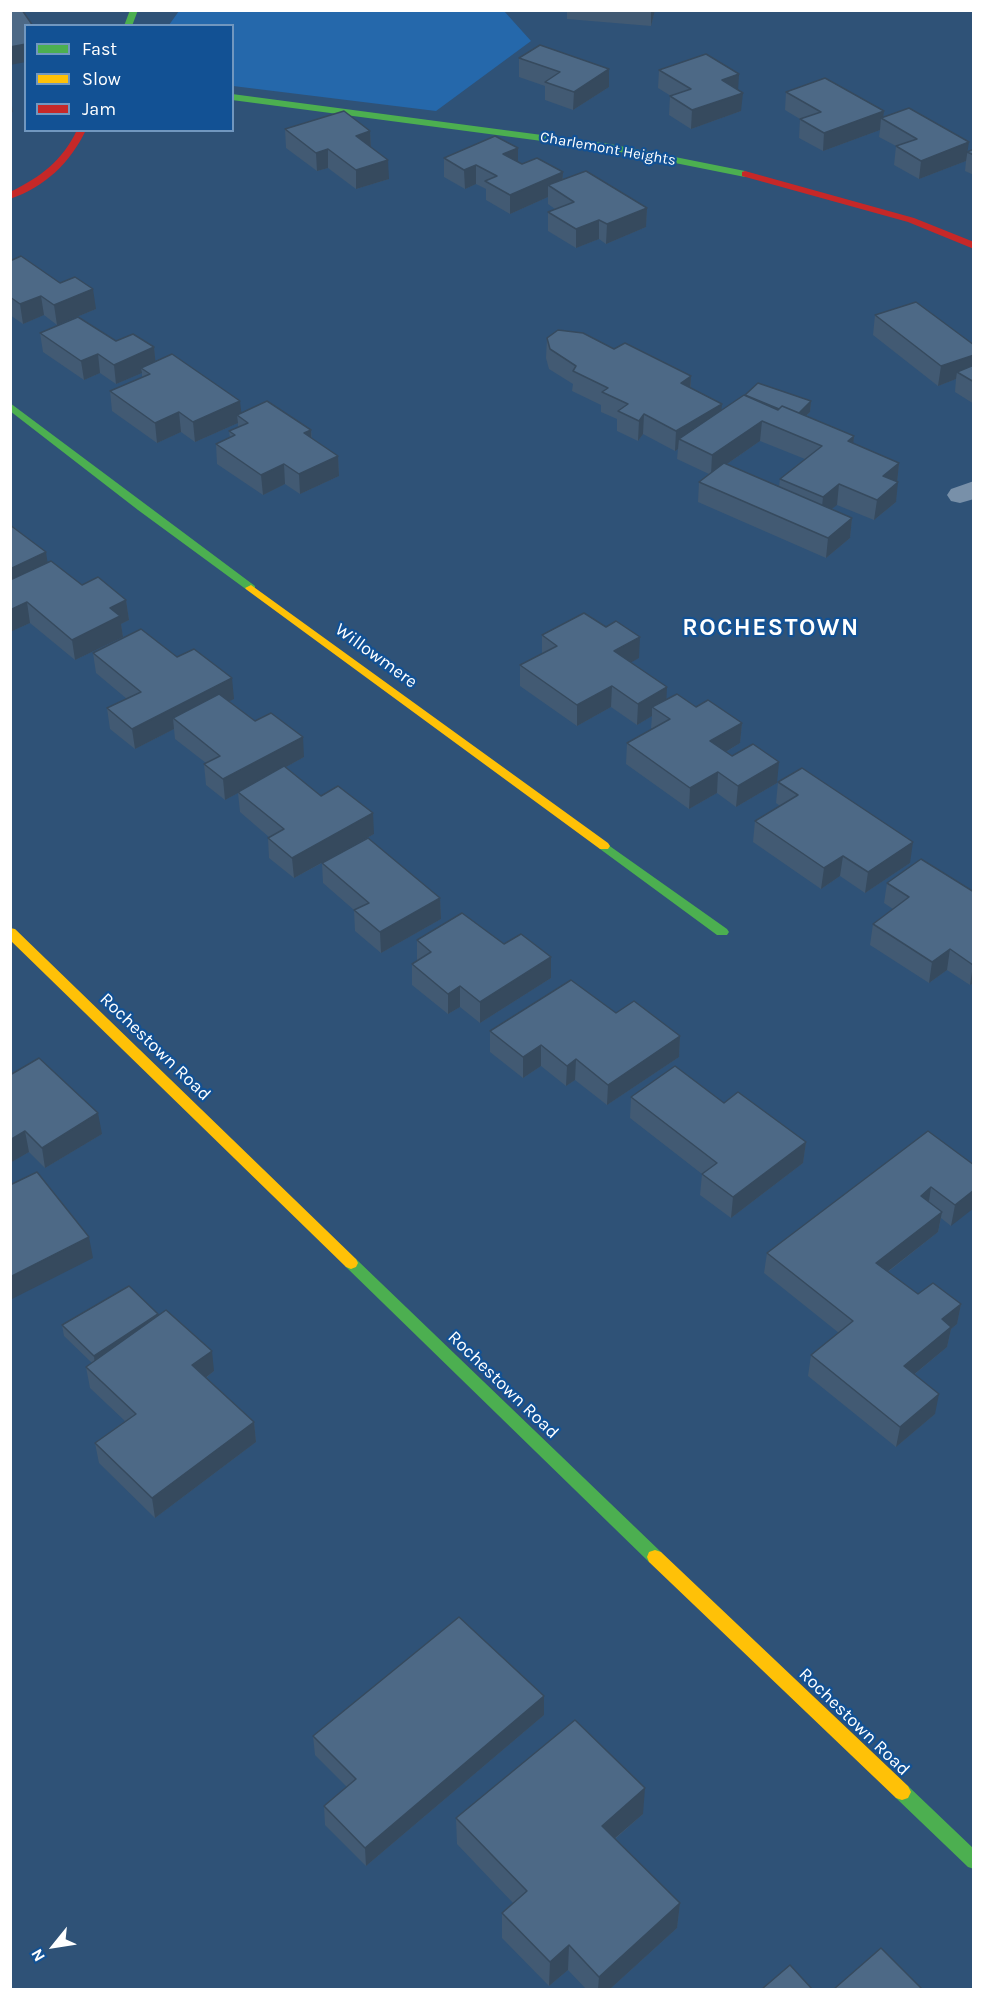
<!DOCTYPE html>
<html>
<head>
<meta charset="utf-8">
<style>
  body { margin:0 }
  #map { position:relative; width:984px; height:2000px; overflow:hidden; background:#2f5277; font-family:Karla,sans-serif }
  canvas { display:block }
  .frame { position:absolute; inset:0; border:12px solid #fff; pointer-events:none }
  .legend { position:absolute; left:24px; top:24px; width:210px; height:108px; box-sizing:border-box; background:#125194; border:2px solid #7197bf; margin:0; padding:8px 10px; list-style:none; font-size:18px; color:#fff }
  .legend li { display:flex; align-items:center; gap:12px; height:30px }
  .legend b { width:30px; border:2px solid #7197bf }
  .north { position:absolute; left:24px; top:1916px; width:60px; height:60px; -webkit-text-stroke:4px #125194; paint-order:stroke; rotate:240deg; font-size:16px; font-weight:700; line-height:24px; text-align:center; color:#fff }
  .north::after { content:''; display:block; margin:auto; width:21px; height:27px; background:#fff; clip-path:polygon(50% 0,100% 100%,50% 72%,0 100%) }
</style>
</head>
<body>
<div id="map">
<canvas width="984" height="2000"></canvas>
<div class="frame"></div>
<ul class="legend">
<li><b style="height:8px;background:#4caf50"></b>Fast</li>
<li><b style="height:8px;background:#ffc107"></b>Slow</li>
<li><b style="height:8px;background:#c62828"></b>Jam</li>
</ul>
<div class="north">N</div>
</div>
<script>
const g = document.querySelector('canvas').getContext('2d');
g.lineJoin = 'round';
function fill(path, color) { g.fillStyle = color; g.fill(path, 'evenodd'); }
function trace(path, color, width, dash) { g.strokeStyle = color; g.lineWidth = width; g.lineCap = dash ? 'butt' : 'round'; g.setLineDash(dash || []); g.stroke(path); }
function write(font, color, halo, rows, align = 'center') {
  g.font = font + ' Karla,sans-serif'; g.lineWidth = 4.5; g.setLineDash([]); g.textBaseline = 'middle'; g.strokeStyle = halo; g.fillStyle = color; for (const [text, x, y, turn = 0] of rows) {
    g.save(); g.translate(x, y); g.rotate((+turn || 0) * Math.PI / 180); g.textAlign = isNaN(turn) ? turn : align; if (halo) g.strokeText(text, 0, 0); g.fillText(text, 0, 0); g.restore();
  }
}
const green = new Path2D(`
  M179,11H504L531,41L436,111L233,86L232,26L169,25Z`);
const street = new Path2D(`
  M974,481V499L960,503L951,501L947,495L951,489Z`);
const fast = new Path2D(`
  M130,10H138L132,26H124Z
  M232,94L610,144L745,171L750,174L745,177L610,150L232,100Z
  M10,403L255,586V590H247L138,510L10,411Z
  M604,842L727,929L729,932L727,935H717L600,849L598,846Z
  M351,1257L356,1259L661,1552L663,1557L661,1562L655,1564L649,1562L346,1267L344,1263L346,1259Z
  M902,1784L908,1786L974,1849V1869L968,1867L896,1798L893,1792L896,1786Z`);
const slow = new Path2D(`
  M251,585L608,843L610,846L608,849H600L247,590L245,588Z
  M10,928L15,929L356,1259L358,1263L356,1267L351,1269L346,1267L10,940Z
  M655,1550L661,1552L908,1786L911,1792L908,1798L902,1800L896,1798L649,1562L647,1557L649,1552Z`);
const jam = new Path2D(`
  M77,130H86C70,163 45,187 10,199V192C41,177 62,161 77,130Z
  M745,171L914,218L974,242V249L908,222L742,176V172Z`);
const wall = new Path2D(`
  M567,10H655L651,26L567,19Z
  M519,58L609,87L573,110L545,100V86L519,77Z
  M659,70L738,90L741,111L691,129L669,115L670,96H671L658,88Z
  M786,92L884,111L883,117L968,152L974,149V175L965,171L966,161L919,179L894,165L896,146L879,137L880,130L823,151L799,138L800,119L785,110Z
  M285,129L370,131L371,147L389,179L356,189L328,168L317,171L286,148Z
  M444,158L518,162L522,164L563,172V180L647,208L646,227L606,244L599,239L576,248L548,231V212L555,209L548,204V197L510,214L486,200V189L476,184L465,189L444,177Z
  M10,261L96,309L57,325L44,315L23,324L10,315Z
  M875,315L974,345V404L955,392L956,379L938,386L873,335Z
  M40,333L116,341L154,347L155,361L241,413L311,430L312,438L338,456L339,476L300,494L285,484L263,495L217,464L216,444L230,438L229,431L238,427V423L195,442L181,432L157,443L112,411L110,391L142,377V373L116,384L100,373L84,380L43,352Z
  M547,338L614,349L691,376V388L721,410L811,401L810,412L806,416L854,436L853,443L899,463L897,482L896,502L874,520L837,505L831,509L852,518L850,538L826,558L698,502L699,482L709,474L677,459L678,449L675,451L643,434L638,441L617,431V419L601,412V405L572,391L573,384L549,369L546,358ZM760,441L805,459L780,479L779,487L727,464Z
  M48,562L82,585L126,600L129,620L121,624L123,637L75,660L30,623L10,632Z
  M542,635L639,658L631,662L667,699L696,707L742,723L740,743L726,752L777,783L736,807L717,793L689,809L626,764L627,743L653,729L651,728L652,716L637,725L611,707L577,726L520,686V665L542,654Z
  M93,653L177,657L234,699L229,701L304,757L286,767L321,796L374,834L338,854L440,898L441,919L381,953L355,931L354,910L323,883L322,863L294,878L269,858L268,838L269,837L240,812L238,793L225,800L206,785L204,764L206,763L175,739L174,729L135,749L110,729L107,708L127,699L96,673Z
  M778,782L910,863L865,893L840,876L821,889L753,842L755,821L780,806L776,803Z
  M887,883L974,892V983L970,985L947,970L929,983L870,945L873,924L893,909L884,903Z
  M417,940L504,944L551,957V978L480,1023L460,1007L448,1014L412,985V964L417,961Z
  M616,1013L680,1036L679,1057L607,1105L575,1080L566,1086L541,1066L523,1078L490,1052V1031Z
  M10,1075L102,1134L45,1168L29,1152L10,1163Z
  M631,1097L724,1103L806,1142L803,1163L731,1218L700,1195L702,1174L630,1118Z
  M974,1165L951,1226L941,1218L938,1232L888,1272L918,1294L961,1304L957,1324L951,1329L947,1347L915,1374L935,1414L896,1447L808,1376L811,1355L839,1333L764,1273L767,1253Z
  M158,1316L214,1371L206,1378L254,1422L256,1442L155,1518L99,1463L95,1443L125,1421L90,1388L86,1367L92,1363L64,1336L62,1325Z
  M544,1696V1715L366,1866L325,1825L324,1806L347,1787L315,1755L313,1736Z
  M643,1814L615,1839L680,1903L677,1928L610,1989H586L568,1970L549,1986L502,1938V1913L513,1903L457,1844L456,1818Z`);
const shadedWall = new Path2D(`
  M651,10H655L651,26Z
  M26,44V62L10,65V47Z
  M609,69V87L573,110L574,92Z
  M739,74L738,92L722,80Z
  M743,93L741,111L691,129L692,110Z
  M10,94L13,112L10,113Z
  M884,111L883,119L881,118L880,130L823,151L824,133Z
  M370,131L371,150L356,136Z
  M969,142L966,161L919,179L921,161Z
  M518,148V167L503,154Z
  M328,149V168L317,171L316,153Z
  M388,160L389,179L356,189V170Z
  M476,165V184L465,189L464,170Z
  M563,172L562,190L548,185V197L510,214V195Z
  M647,208L646,227L606,244L607,224Z
  M599,220V239L576,248V229Z
  M93,289L96,309L57,325L54,305Z
  M41,296L44,315L23,324L20,304Z
  M154,347L156,367L141,368L142,373L116,384L114,365Z
  M98,354L100,373L84,380L81,361Z
  M974,355V374L957,372L956,379L938,386L941,366Z
  M691,376L690,396L681,383Z
  M240,401L242,418L237,415L238,423L195,442L193,422Z
  M811,401L810,412L795,426L796,415Z
  M722,404L720,424L679,439L678,449L675,451L676,431Z
  M179,412L181,432L157,443L155,423Z
  M644,414L643,434L638,441L639,421Z
  M762,421L760,441L711,475L712,455Z
  M311,430L312,450L304,433Z
  M854,436L852,456L848,441Z
  M338,456L339,476L300,494L299,474Z
  M899,463L897,483L883,476Z
  M284,464L285,484L263,495L261,475Z
  M898,482L896,502L874,520L877,500Z
  M839,484L837,505L821,517L823,497Z
  M852,518L850,538L826,558L828,538Z
  M46,552L49,572L10,590V569Z
  M126,600L129,620L121,624L123,637L75,660L72,640L110,608Z
  M27,602L30,623L10,632V610Z
  M640,637L639,658L614,672V651Z
  M232,678L234,699L182,725L173,718L174,729L135,749L132,729Z
  M612,686L611,707L577,726V705Z
  M667,687L666,708L652,707V716L637,725L638,704Z
  M742,723L740,743L709,762L710,741Z
  M303,737L304,757L239,793L238,792V793L225,800L223,779Z
  M779,762L777,783L736,807L738,786Z
  M718,772L717,793L689,809L690,788Z
  M373,813L374,834L294,878L292,858Z
  M913,842L910,863L865,893L868,872Z
  M843,856L840,876L821,889L824,868Z
  M440,898L441,919L381,953L380,932Z
  M950,949L947,970L929,983L932,962Z
  M551,957V978L480,1023V1002Z
  M973,965L974,983L970,985Z
  M460,986V1007L448,1014V994Z
  M680,1036L679,1057L607,1105L608,1085Z
  M541,1045V1066L523,1078V1057Z
  M576,1059L575,1080L566,1086L567,1066Z
  M98,1113L102,1134L45,1168L42,1148Z
  M25,1131L29,1152L10,1163V1140Z
  M806,1142L803,1163L731,1218L733,1197Z
  M931,1187L928,1208L921,1196Z
  M974,1190V1208L951,1226L955,1205Z
  M942,1212L938,1232L873,1283L876,1263Z
  M89,1237L93,1258L10,1300V1277Z
  M961,1304L957,1324L951,1329L947,1347L900,1386L904,1366L942,1319Z
  M158,1314L160,1325L95,1366L94,1356Z
  M212,1351L214,1371L195,1386L192,1365Z
  M939,1394L935,1414L896,1447L900,1427Z
  M254,1422L256,1442L155,1518L152,1498Z
  M544,1696V1715L366,1866L365,1848Z
  M645,1788L643,1814L600,1851L602,1826Z
  M680,1903L677,1928L610,1989H598L599,1977Z
  M569,1945L568,1970L549,1986L550,1962Z`);
const building = new Path2D(`
  M10,10H22L33,26H26V44L10,47Z
  M540,45L609,69L574,92L545,82L560,72L519,58Z
  M706,54L739,74L722,80L743,93L692,110L670,96L691,89L659,70Z
  M825,78L884,111L824,133L800,119L821,112L786,92Z
  M909,108L969,142L921,161L896,146L917,139L881,118Z
  M344,111L370,131L356,136L388,160L356,170L328,149L316,153L285,129Z
  M495,136L518,148L503,154L522,164L537,158L563,172L510,195L485,181L497,176L476,165L464,170L444,158Z
  M974,149V155L967,152Z
  M586,171L647,208L607,224L599,220L576,229L548,212L574,202L548,185Z
  M21,256L60,283L75,277L93,289L54,305L41,296L20,304L10,297V261Z
  M916,302L974,345V355L941,366L875,315Z
  M78,317L116,341L133,334L154,347L114,365L98,354L81,361L40,333Z
  M558,330L583,333L614,349L625,343L691,376L681,383L722,404L676,431L644,414L639,421L618,411L628,404L602,392L608,388L573,371L576,366L550,349L547,338Z
  M172,354L240,401L193,422L179,412L155,423L110,391L150,374L141,368Z
  M974,365V382L957,372Z
  M758,383L811,401L799,413L782,406L779,409L745,395Z
  M744,395L778,410L782,406L854,436L848,441L899,463L883,476L898,482L877,500L839,484L823,497L780,479L822,446L762,421L712,455L679,439Z
  M267,401L311,430L304,433L338,456L299,474L284,464L261,475L216,444L235,435L229,431L248,423L237,415Z
  M724,463L852,518L828,538L699,482Z
  M10,525L46,552L10,569Z
  M51,561L82,585L98,577L126,600L110,608L120,616L72,640L27,602L10,610V580Z
  M584,613L606,627L616,621L640,637L614,651L667,687L638,704L612,686L577,705L520,665L557,646L542,635Z
  M141,629L177,657L194,649L232,678L132,729L107,708L141,692L93,653Z
  M219,694L255,721L271,713L303,737L223,779L204,764L220,756L173,718Z
  M677,694L696,707L708,700L742,723L710,741L732,756L753,744L779,762L738,786L718,772L690,788L627,743L670,719L652,707Z
  M284,766L321,796L338,786L373,813L292,858L268,838L284,829L238,792Z
  M802,768L913,842L868,872L843,856L824,868L755,821L798,795L778,782Z
  M368,838L440,898L380,932L354,910L369,903L322,863Z
  M921,859L974,892L973,965L950,949L932,962L873,924L909,897L887,883Z
  M462,913L504,944L521,934L551,957L480,1002L460,986L448,994L412,964L431,952L417,940Z
  M571,980L616,1013L634,1001L680,1036L608,1085L576,1059L567,1066L541,1045L523,1057L490,1031Z
  M39,1058L98,1113L42,1148L25,1131L10,1140V1075Z
  M675,1066L724,1103L738,1092L806,1142L733,1197L702,1174L717,1163L631,1097Z
  M928,1131L974,1165V1190L955,1205L931,1187L921,1196L942,1212L876,1263L918,1294L933,1283L961,1304L942,1319L951,1327L904,1366L939,1394L900,1427L811,1355L853,1321L767,1253Z
  M37,1172L89,1237L10,1277V1185Z
  M129,1286L158,1314L94,1356L62,1325Z
  M166,1310L212,1351L192,1365L254,1422L152,1498L95,1443L136,1414L86,1367Z
  M459,1617L544,1696L365,1848L324,1806L356,1779L313,1736Z
  M575,1720L645,1788L602,1826L680,1903L599,1977L569,1945L550,1962L502,1913L527,1891L456,1818Z
  M881,1948L922,1989H834Z
  M790,1965L812,1989H762Z`);
const farStreetnames = [
  ["Charlemont Heights",608,149,10]
];
const streetNames = [
  ["Willowmere",376,656,36],
  ["Rochestown Road",155,1047,44],
  ["Rochestown Road",503,1385,44],
  ["Rochestown Road",854,1722,44]
];
const districtNames = [
  ["ROCHESTOWN",771,628]
];
fill(green, '#2568ab');
fill(street, '#7890a9');
fill(fast, '#4caf50');
fill(slow, '#ffc107');
fill(jam, '#c62828');
fill(wall, '#425a73');
fill(shadedWall, '#364a5e');
fill(building, '#4d6986');
trace(building, '#364a5e', 1.5);
write('15px', '#fff', '#125194', farStreetnames);
write('18px', '#fff', '#125194', streetNames);
g.letterSpacing = '1.5px';
write('bold 24px', '#fff', '#125194', districtNames);
g.letterSpacing = '0px';
</script>
</body>
</html>
